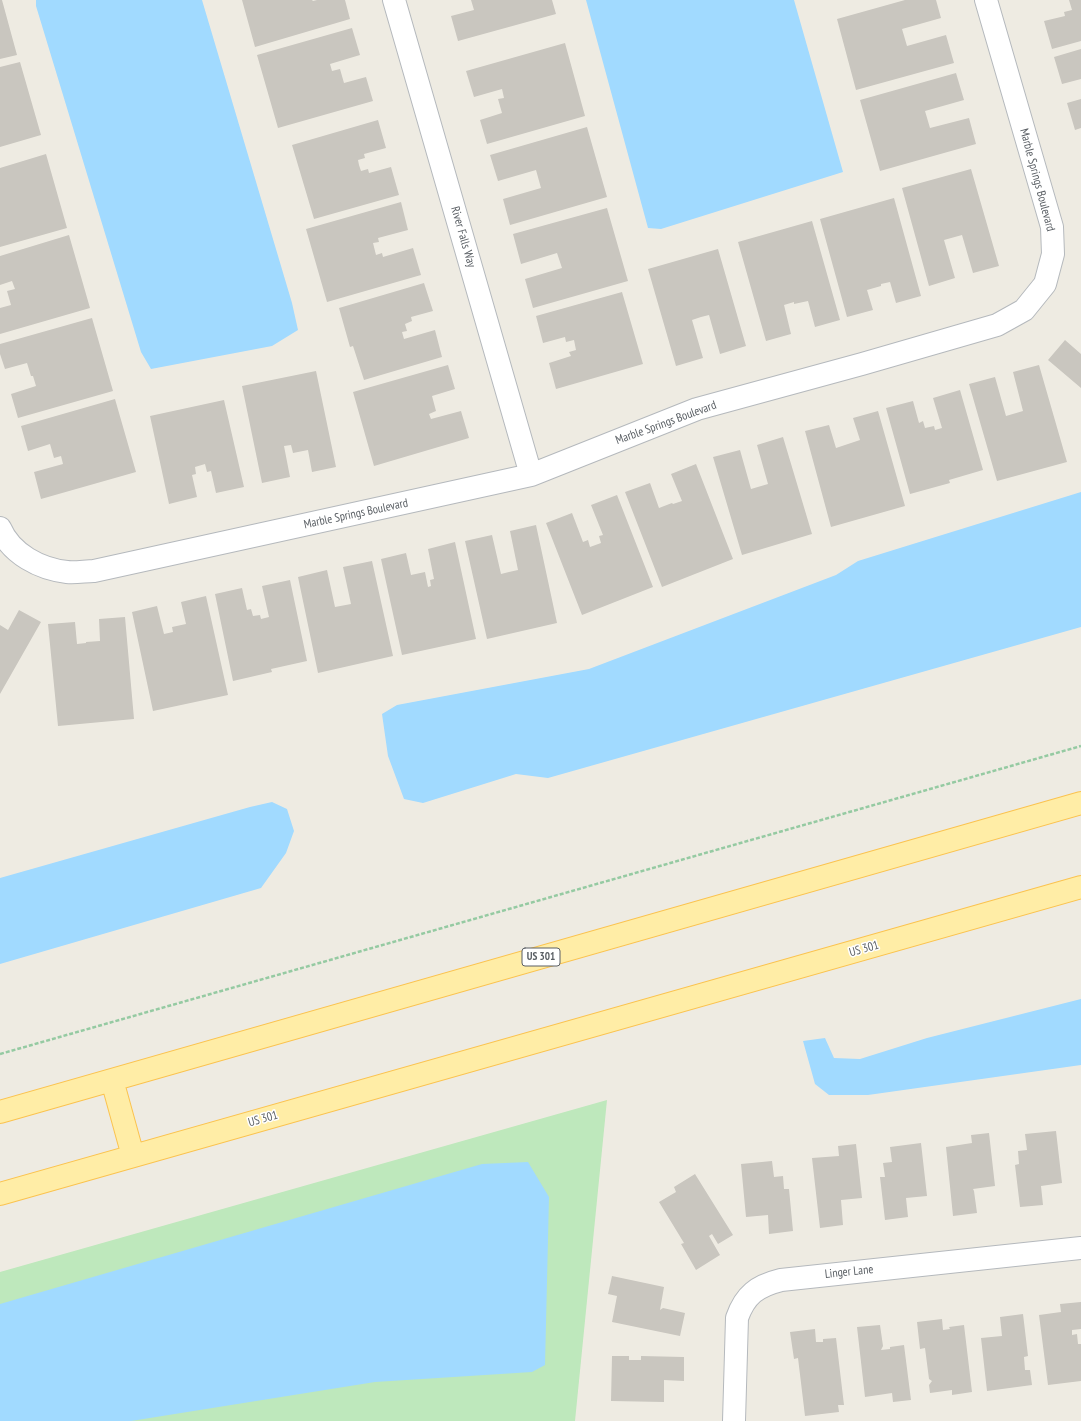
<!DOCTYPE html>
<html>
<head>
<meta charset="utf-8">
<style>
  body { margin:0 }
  canvas { display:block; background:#eeebe2 }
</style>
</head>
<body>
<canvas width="1081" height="1421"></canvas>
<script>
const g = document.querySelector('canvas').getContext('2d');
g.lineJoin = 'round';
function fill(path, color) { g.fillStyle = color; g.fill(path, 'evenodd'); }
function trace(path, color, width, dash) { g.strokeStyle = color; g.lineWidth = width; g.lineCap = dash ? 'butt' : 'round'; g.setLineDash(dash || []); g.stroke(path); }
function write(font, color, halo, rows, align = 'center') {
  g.font = font + ' "PT Sans Narrow",sans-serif'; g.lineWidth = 3; g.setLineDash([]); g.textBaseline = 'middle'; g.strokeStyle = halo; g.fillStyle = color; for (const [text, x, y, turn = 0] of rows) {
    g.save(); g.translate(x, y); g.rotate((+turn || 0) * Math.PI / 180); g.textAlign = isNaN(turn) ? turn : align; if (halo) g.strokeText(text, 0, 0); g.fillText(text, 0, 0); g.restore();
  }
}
const green = new Path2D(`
  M607,1100L575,1421H0V1272Z`);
const water = new Path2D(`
  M36,0H202L292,303L298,330L272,346L151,369L141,352L36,6Z
  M586,0H794L843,172L661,229L648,228Z
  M1081,492V627L548,778L516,774L423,803L404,799L388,756L382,714L397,705L589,669L836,575L858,561Z
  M272,802L287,809L294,831L286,853L261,888L0,964V878L250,807Z
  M1081,999V1065L868,1095H829L815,1084L803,1041L825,1038L834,1058L860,1059L927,1038Z
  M528,1162L549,1197L545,1365L532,1372L375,1382L131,1421H0V1304L482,1164Z`);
const building = new Path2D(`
  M0,0H2L17,55L0,59Z
  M242,0H312L313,1L317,0H345L350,19L255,47Z
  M471,0H552L556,14L458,41L451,16L474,10Z
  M905,0H936L941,18L902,29L907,46L946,35L954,63L856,90L837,19Z
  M1069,0H1081V41L1052,49L1044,21L1065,16L1064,12L1072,10Z
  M352,28L360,55L330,64L332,71L340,69L344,83L366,77L373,101L278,128L257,55Z
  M565,43L585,116L487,144L480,120L502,113L498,99L504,98L502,89L474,97L466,71Z
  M1081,49V79L1062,84L1054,57Z
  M20,62L41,135L0,147V67Z
  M956,73L964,100L925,111L930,128L969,118L976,144L880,171L860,100Z
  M1081,99V128L1075,130L1067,103Z
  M378,120L386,148L364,154L365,158L358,160L359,165L361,171L368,169L369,173L391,167L399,195L314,219L292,145Z
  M587,127L607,197L510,225L503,199L541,188L536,170L498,181L490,155Z
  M46,154L67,228L0,247V168Z
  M971,169L999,266L973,273L962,235L944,240L955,278L929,286L902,188Z
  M894,198L921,296L896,303L890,282L881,284V286L867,290L873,310L847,317L820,219Z
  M401,202L408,230L378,238L379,242L373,243L376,255L382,253L383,257L413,248L421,275L327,302L306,229Z
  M607,208L628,281L533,308L525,279L562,268L557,253L521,264L513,234Z
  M812,221L840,320L815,327L808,301L794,304V302L784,305L791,334L766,341L738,242Z
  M69,235L90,308L0,334V308L11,305L7,291L15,289L12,281L0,285V256Z
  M718,249L746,346L720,354L709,315L701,317L692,320L703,358L676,366L648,269Z
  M424,283L433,311L411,317L412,321L405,324L407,331L402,332L404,339L435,330L442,357L364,380L353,346L350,347L339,308Z
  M622,292L643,364L556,389L549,363L571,356L569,352L576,350L574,340L566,342L565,337L543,343L536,316Z
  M92,318L113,391L18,418L11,394L36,386L33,376H31L27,363L5,369L0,354V344Z
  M1065,340L1081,354V388L1048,360Z
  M448,365L455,389L432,396L436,411L429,414L431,419L461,411L469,438L374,466L353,392Z
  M1039,365L1067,462L997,481L969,384L995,377L1006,416L1023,411L1013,372Z
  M316,371L336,467L312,472L308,450L293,453L291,445L284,446L290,477L262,483L242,386Z
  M960,390L983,470L949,480L950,483L910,494L886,408L913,401L919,423L923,421L925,428L934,426L935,430L942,428L933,398Z
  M115,399L136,472L41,499L34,472L63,464L61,456L54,458L50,444L28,451L21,426Z
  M224,400L244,487L216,493L211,471L207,472L205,464L195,467L196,474L192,475L197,497L169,504L150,416Z
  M878,411L905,506L831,527L805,431L829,425L836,448L860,440L853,418Z
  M783,437L812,534L742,555L713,457L740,450L751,489L768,484L757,445Z
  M696,464L733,559L662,587L625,492L650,483L659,508L672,503L673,504L682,501L671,474Z
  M617,495L653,587L582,615L546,523L572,513L583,542L588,540L590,547L601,543L599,536L603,535L591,505Z
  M536,525L557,623L487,639L465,541L492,535L501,574L509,572L518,570L510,531Z
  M455,542L476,639L402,655L381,559L406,553L411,575L425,572L428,587L431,586L430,580L434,579L428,549Z
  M372,561L393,656L318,673L298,577L327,570L335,607L351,604L343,567Z
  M290,580L307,661L271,669L272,672L233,681L215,594L242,588L247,610L251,609L253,616L260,615L261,619L269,617L262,586Z
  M206,596L228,695L153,711L132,612L157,606L164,634L173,632L172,627L186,624L181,602Z
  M19,610L41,622L0,694V625L8,630Z
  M125,617L134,719L58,726L48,624L75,622L77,644L86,643V642L100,641L99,619Z
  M1056,1131L1062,1183L1041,1186L1043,1205L1020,1207L1015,1165L1019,1164L1018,1151L1027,1150L1025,1134Z
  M989,1133L995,1186L973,1189L974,1191L977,1213L953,1216L946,1147L972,1143L971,1135Z
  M921,1143L927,1196L906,1198L908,1217L885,1220L880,1177H885L883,1163L892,1162L890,1147Z
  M856,1144L862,1198L841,1200L843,1225L820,1228L812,1158L839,1156L838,1146Z
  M772,1161L774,1177L783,1176L784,1189H789L793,1231L769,1234L768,1215L746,1217L741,1164Z
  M695,1174L733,1235L718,1244L712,1234L709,1236L720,1255L696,1270L681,1244L684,1243L659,1202L676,1192L674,1187Z
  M612,1276L664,1287L660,1310L663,1308L685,1313L680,1336L612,1322L617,1296L608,1294Z
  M1081,1302V1329L1072,1330V1335L1077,1334L1078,1344H1081V1381L1048,1385L1039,1315L1061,1312L1060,1304Z
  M1023,1314L1028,1356L1024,1357L1025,1370H1030L1032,1385L987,1391L981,1338L1002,1336L1000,1317Z
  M942,1319L943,1330L950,1329L949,1327L964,1325L972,1392L952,1395V1390L930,1393L929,1385L932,1381L929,1379L925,1348L920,1349L917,1322Z
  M880,1325L883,1346L881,1350L890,1349V1347L904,1345L911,1400L893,1402L892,1393L865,1397L857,1327Z
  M815,1329L816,1342H823V1339L836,1338L844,1405H838L839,1412L805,1416L798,1358L794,1359L790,1332Z
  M612,1356H629V1360H641V1356L684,1357V1381L664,1380V1402L611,1401Z`);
const path = new Path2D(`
  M0,1054L1081,746`);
const street = new Path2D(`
  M394,0L531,475
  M0,528C11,554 40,569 67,572C75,573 86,571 94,571L531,475L697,409L862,364L997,325L1024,310L1045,284L1053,254L1052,227L986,0
  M734,1421L737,1318C745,1295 757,1286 781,1280L1081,1248`);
const primary = new Path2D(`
  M112,1080L133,1156
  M0,1112L1081,803
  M0,1194L1081,887`);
const shields = [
  [541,957,38]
];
const shieldNames = [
  ["US 301",541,957]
];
const streetNames = [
  ["Marble Springs Boulevard",1037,180,75],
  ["River Falls Way",463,237,74],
  ["Marble Springs Boulevard",666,423,-20],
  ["Marble Springs Boulevard",356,514,-12],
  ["US 301",864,949,-16],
  ["US 301",263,1119,-16],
  ["Linger Lane",849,1272,-6]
];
fill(green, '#bee8bc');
fill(water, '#a1daff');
fill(building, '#c9c6bf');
trace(street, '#b5b9bd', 24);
trace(primary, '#fbc34f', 24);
trace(path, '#95caa2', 2.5, [4, 2]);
trace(street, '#fff', 22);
trace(primary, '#ffeda6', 22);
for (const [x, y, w] of shields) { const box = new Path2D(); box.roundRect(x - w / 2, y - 9, w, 18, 3); g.fillStyle = '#fff'; g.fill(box); trace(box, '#5a5f64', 1); }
write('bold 11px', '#5a5f64', null, shieldNames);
write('12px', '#5a5f64', '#fff', streetNames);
</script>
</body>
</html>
